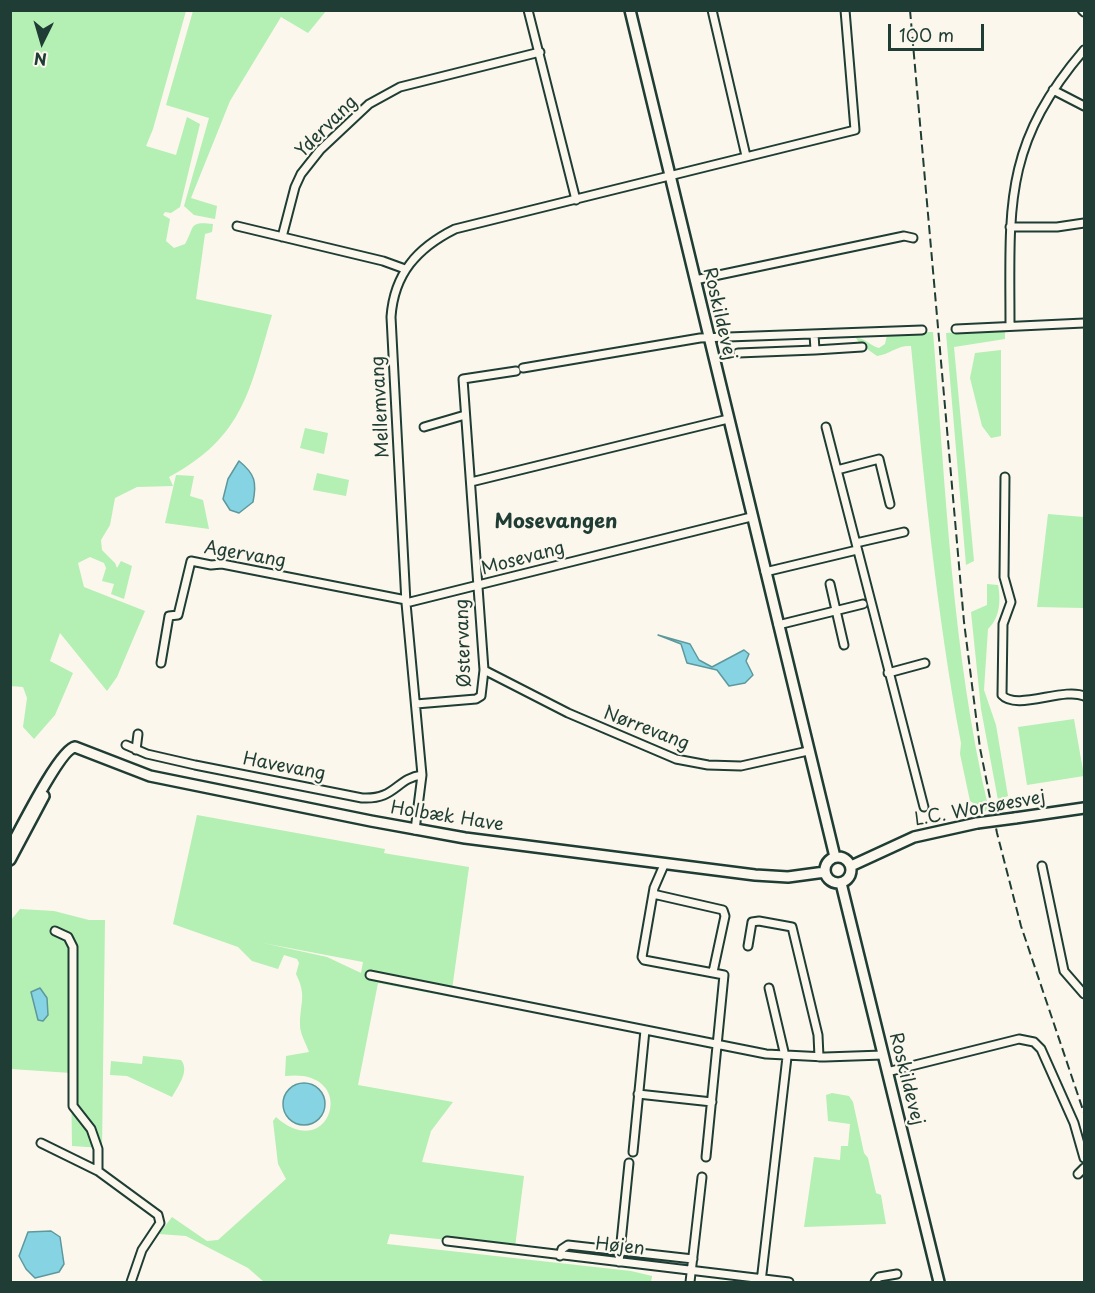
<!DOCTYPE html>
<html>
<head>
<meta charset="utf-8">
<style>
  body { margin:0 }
  #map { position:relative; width:1095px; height:1293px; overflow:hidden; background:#fbf7ec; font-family:"Playpen Sans",sans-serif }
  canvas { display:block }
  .frame { position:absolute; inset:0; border:12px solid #1f3d34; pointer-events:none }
  .north { position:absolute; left:12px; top:12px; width:60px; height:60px; -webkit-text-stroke:4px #fbf7ec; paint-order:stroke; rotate:185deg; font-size:16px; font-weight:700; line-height:24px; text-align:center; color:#1f3d34 }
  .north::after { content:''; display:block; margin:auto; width:21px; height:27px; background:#1f3d34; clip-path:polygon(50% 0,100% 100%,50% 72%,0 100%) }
  .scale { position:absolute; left:888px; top:24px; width:96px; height:27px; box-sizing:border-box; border:3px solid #1f3d34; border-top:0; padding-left:8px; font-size:18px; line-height:21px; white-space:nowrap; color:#1f3d34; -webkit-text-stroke:4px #fbf7ec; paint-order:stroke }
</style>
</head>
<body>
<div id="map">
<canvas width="1095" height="1293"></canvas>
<div class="frame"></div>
<div class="north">N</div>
<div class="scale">100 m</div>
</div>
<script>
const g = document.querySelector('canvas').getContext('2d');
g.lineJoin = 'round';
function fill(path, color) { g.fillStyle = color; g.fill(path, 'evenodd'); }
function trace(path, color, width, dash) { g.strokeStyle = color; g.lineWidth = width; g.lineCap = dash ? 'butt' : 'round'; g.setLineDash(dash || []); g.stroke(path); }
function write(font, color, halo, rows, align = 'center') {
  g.font = font + ' "Playpen Sans",sans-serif'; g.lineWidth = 4.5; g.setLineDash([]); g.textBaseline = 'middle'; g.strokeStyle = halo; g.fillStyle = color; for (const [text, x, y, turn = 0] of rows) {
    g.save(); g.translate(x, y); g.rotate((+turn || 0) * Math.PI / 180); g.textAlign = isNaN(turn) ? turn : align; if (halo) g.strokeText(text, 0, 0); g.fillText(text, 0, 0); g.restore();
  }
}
const green = new Path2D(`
  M10,11H186L153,129L146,146L176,155L187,117L200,124L180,207L171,213L165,212L163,215L170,219L166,241L174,248L185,244C195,227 188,221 213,224L212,232L205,234L196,299L272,315C250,389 244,437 169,477L173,486L137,487L115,498L110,525L101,540L102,550L115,563L117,568L121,561L132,566L124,599L111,594L114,584L102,581L106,568L104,563L90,557L78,563L84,587L145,611L117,677L107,691L60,633L50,661L73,673L55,715L34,739L23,727L27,698L23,687L10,686Z
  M193,11H326L308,33L281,17L230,101L191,198L217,206L215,219L194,215L184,206L209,118L166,105Z
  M1005,329V339L954,347L974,561L966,565L946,333Z
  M925,332H933C946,491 952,654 989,810L985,811L970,801L960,754L961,743C936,611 924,479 911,346C897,345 891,354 877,356L860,344L856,338C866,338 870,346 879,348L885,344L887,335Z
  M1001,350V436L991,438L982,426L970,378L975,353Z
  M305,428L328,433L324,454L300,448Z
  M317,473L349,480L346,496L313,490Z
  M176,475L194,476L190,496L203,500L209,529L165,523Z
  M1048,514L1084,517V608L1037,607Z
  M987,584L998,585C1001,600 1000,618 988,629L984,690L996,725L1008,796L998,800L981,709L971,612L987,605Z
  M1074,719L1084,776L1027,785L1018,727Z
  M197,815L385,849L384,853L389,854L469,867L451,997L378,983L358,1085L453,1102L431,1131L422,1162L524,1176L515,1247L390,1234L387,1244L631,1271L652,1276L651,1282H264L248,1268L186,1236L159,1234L172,1217L207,1241L218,1240L286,1179L278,1164L273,1121L276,1117C331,1166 361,1067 285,1076L286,1056L309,1052C306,1043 300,1034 300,1025C300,1002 307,996 296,974L299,963L297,959L284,955L278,969L252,961L238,947L173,924ZM263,943L363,962L361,973L327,957Z
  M20,909L54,911L89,920H105L102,1148L72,1146L71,1073L11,1069V920Z
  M143,1056L181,1060C190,1071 178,1086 172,1097L127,1076L110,1075L111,1061L142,1064Z
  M832,1093L849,1096L853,1102L864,1153L868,1158L876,1193L881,1195L886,1224L804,1227L814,1157L840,1160L841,1146H848L850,1124L828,1121L826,1095Z`);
const water = new Path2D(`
  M239,461C255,474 257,482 253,502L239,513L230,510L223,499L228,479Z
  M658,635L690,644L699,660L712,667L744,650L749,654L746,661L753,675L745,683L729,686L717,670L687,663L681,644Z
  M40,988L47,998L48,1015L43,1021L38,1020L31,992Z
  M283 1104a21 21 0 1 1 42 0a21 21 0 1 1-42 0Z
  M51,1231L60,1237L64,1264L59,1272L35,1278L26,1269L19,1256L28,1232Z`);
const street = new Path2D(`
  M528,10L576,200
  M712,10L746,156
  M1082,10L1084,12
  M1053,90L1084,106
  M237,226L383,261L405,269
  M1010,227H1057L1084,223
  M282,237L295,187L301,174L320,150L369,104L400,87L540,52
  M695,280L904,236L913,238
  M1010,326C1010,208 1002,146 1084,50
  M956,329L1084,323
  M815,350L862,347
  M738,353L815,350L814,334
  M523,368L700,338L922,330
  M424,427L465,415
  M826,427L924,807
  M837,470L879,459L890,504
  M1005,477L1004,577L1011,602L1003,624L1002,695C1016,711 1064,687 1084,696
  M471,482L728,419
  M856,543L904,532
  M765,572L857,550
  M830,584L844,645
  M406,603L751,517
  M778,625L863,604
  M161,663L169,616L178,615L191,561L211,565L222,564L406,600
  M484,670L568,713L676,759L708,765L741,766L808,751
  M888,673L925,663
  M416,704L476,699L481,696L484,670L463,379L516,371
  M126,745L147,754L195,765L362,798C396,800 396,778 422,775
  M136,750L138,734
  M415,830L422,775L406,603L391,317C394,274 417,248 455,229L855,130L845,10
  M664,865L654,888L642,957L644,960L724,975L706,1157
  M1042,866L1064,971L1084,994
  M653,894L723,910L725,916L713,972
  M55,931L68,937L73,947V1106L91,1129L98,1149V1171
  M748,946L752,922L759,921L792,927L818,1035L819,1057
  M370,975L766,1054L825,1057L883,1055
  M769,988L785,1056
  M887,1072L1019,1039L1034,1042L1041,1049L1074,1123L1084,1158
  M638,1094L712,1102
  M41,1143L98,1171L158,1215L160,1223L142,1250L131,1282
  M633,1152L645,1030
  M1078,1174L1084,1168
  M447,1241L789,1282
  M560,1256L562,1249L568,1245L693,1259
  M619,1262L629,1163
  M690,1282L702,1177
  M761,1282L787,1057
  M875,1282L879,1277L897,1274`);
const secondary = new Path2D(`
  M630,10L835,857
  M1015,818L1084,808
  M10,848C20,830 60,749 75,747L150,776L371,821L465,838L755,875L788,877L825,872
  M825 870a13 13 0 1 1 26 0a13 13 0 1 1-26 0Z
  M10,860L44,796
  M851,866L914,837L977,823
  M841,883L939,1282`);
const rail = new Path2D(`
  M910,10L964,622L980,748L997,833L1021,926L1084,1113`);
const secondaryBridge = new Path2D(`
  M977,823L1015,818`);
const streetNames = [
  ["Ydervang",327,127,-45],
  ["Roskildevej",719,314,77],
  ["Mellemvang",381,407,-93],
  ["Agervang",245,555,10],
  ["Mosevang",523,559,-15],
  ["Østervang",464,643,-92],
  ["Nørrevang",646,729,21],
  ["Havevang",284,767,11],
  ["L.C. Worsøesvej",980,809,-10],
  ["Holbæk Have",447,817,9],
  ["Roskildevej",906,1079,76],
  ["Højen",620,1247,6]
];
const neighbourhoodNames = [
  ["Mosevangen",556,522]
];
fill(green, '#b4efb3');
fill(water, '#86d4e3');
trace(water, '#5d989d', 1.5);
trace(street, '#1f3d34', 11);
trace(secondary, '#1f3d34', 14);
trace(street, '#fbf7ec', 7);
trace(secondary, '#fbf7ec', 9);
trace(rail, '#1f3d34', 2, [9, 4.5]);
trace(secondaryBridge, '#1f3d34', 14, []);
trace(secondaryBridge, '#fbf7ec', 9);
write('18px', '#1f3d34', '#fbf7ec', streetNames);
write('bold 20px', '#1f3d34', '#fbf7ec', neighbourhoodNames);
</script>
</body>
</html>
